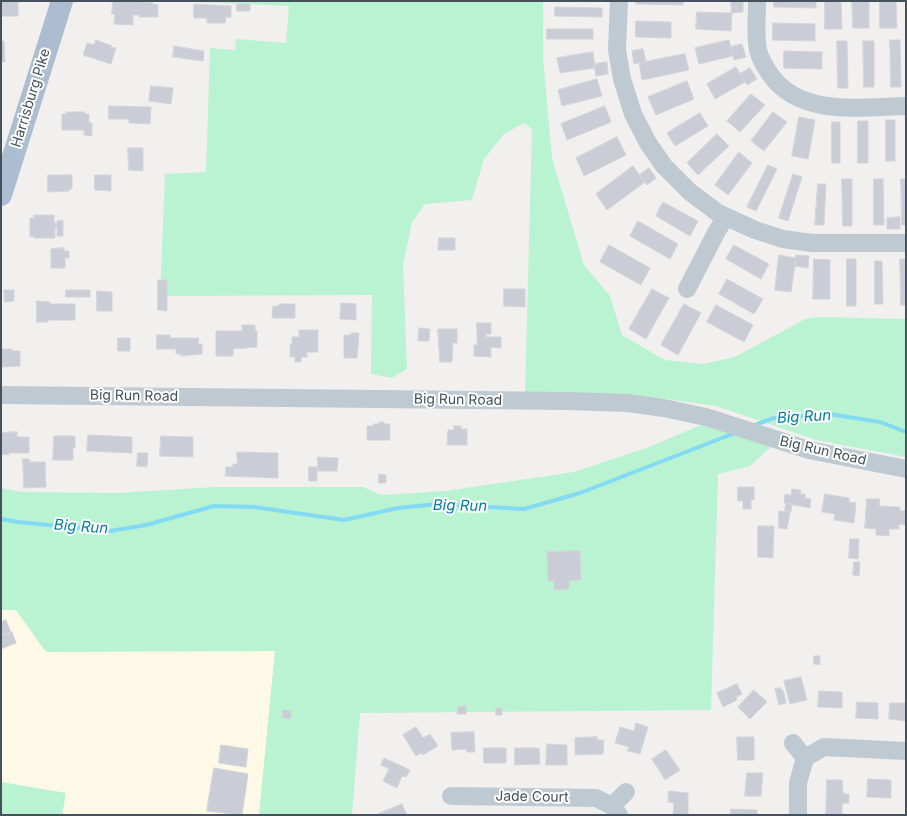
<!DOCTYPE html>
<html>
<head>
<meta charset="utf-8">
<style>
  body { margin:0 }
  #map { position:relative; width:907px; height:816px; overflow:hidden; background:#f2efef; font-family:Inter,sans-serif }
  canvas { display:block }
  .frame { position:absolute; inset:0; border:2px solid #45525e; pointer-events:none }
</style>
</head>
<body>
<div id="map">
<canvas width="907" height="816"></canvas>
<div class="frame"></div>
</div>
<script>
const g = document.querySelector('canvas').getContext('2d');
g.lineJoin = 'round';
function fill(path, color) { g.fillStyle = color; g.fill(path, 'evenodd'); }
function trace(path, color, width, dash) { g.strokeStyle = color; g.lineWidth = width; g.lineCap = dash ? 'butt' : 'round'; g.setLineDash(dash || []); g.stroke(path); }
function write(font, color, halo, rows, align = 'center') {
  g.font = font + ' Inter,sans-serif'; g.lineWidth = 4; g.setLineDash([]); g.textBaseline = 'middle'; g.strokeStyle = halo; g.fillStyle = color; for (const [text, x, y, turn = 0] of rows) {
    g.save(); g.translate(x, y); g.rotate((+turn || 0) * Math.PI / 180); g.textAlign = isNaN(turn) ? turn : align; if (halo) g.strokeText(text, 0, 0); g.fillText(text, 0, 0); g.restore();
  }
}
const commercial = new Path2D(`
  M1,610H16L46,652L275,651L259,815H62L65,793L1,782Z`);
const green = new Path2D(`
  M180,1H543V58L552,158L584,265L610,296L622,335L665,360L703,364L735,357L805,319L818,317L906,319V457L816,440L716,406L644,396L525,393L532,129L524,123L504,134L484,159L472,200L425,204L412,222L403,265L407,369L392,378L371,374L372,295L160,296L165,174L206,172L210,48L235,50L236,39L286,43L289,6Z
  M703,424L771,447L750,466L718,474L711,710L360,713L352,815H259L275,651L46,652L16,610H1V488L22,492L117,493L216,487H363L381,495L445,491L574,472L649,447Z
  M1,782L66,793L62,815H1Z`);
const stream = new Path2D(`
  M752,426L774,418L829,414L880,422L906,432
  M1,519L18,522L110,531L146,525L214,506L254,507L344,520L398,508L438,504L524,509L580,493L735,433`);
const building = new Path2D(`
  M1,1H18V16H1Z
  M113,1H141V2L153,3V4L158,5V17H139V15H133V25L114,24L115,14H112Z
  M636,1H683V5L636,4Z
  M731,1H743V12L732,13Z
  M774,1H816V8L774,7Z
  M825,1H841L842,29H825Z
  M852,1H869V28H853Z
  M880,1H896L897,28H880Z
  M194,4L231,6V17H226L225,23H207V18H194Z
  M237,4H250V11H237Z
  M555,7L602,8V17L555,16Z
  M697,12L732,13L731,31L696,29Z
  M636,21L671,22V38L636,37Z
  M773,23L815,24V41L773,40Z
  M547,29H593V39H547Z
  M96,40L112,46L111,47L116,48L111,64L83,55L87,43L94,45Z
  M729,40L733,56L699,64L695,48Z
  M890,40H900L901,87H891Z
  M1,41H4L5,62H1Z
  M837,41H847L848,88H838Z
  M863,41H874V87H864Z
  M742,44L746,57L734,60L731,47Z
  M174,46L204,51L203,61L173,57Z
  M643,49L646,61L634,64L632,51Z
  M784,51L822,52V69L784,68Z
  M593,52L595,68L560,73L557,58Z
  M685,54L689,70L642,80L639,63Z
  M607,62L608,74L596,76L594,64Z
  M736,67L745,82L715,99L707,84Z
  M750,68L757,79L747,85L740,74Z
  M597,79L602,96L562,106L558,90Z
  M687,81L694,99L656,115L648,97Z
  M151,86L173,88L171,104L149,101Z
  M751,94L765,105L740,132L727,121Z
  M109,106L151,107L150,124L129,123V119H109Z
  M605,106L611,122L567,140L561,124Z
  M66,112H85V114H89V123H92V136L84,135V130H62V114H67Z
  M773,112L787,122L764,151L751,141Z
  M700,113L708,126L675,146L667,133Z
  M799,117L815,120L808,159L792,156Z
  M886,120H895V161H886Z
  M858,121H868V163H858Z
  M832,122H840V163H832Z
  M717,134L729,146L698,175L687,163Z
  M617,137L626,155L584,176L576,158Z
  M128,148H143V171L129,170Z
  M739,152L752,163L728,195L715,185Z
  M768,165L777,169L756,211L747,207Z
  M633,166L645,182L607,210L596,194Z
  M649,168L656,178L647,185L640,175Z
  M793,174L802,177L788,221L779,218Z
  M48,175H72V189H69V191L48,192Z
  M95,175H111V191L95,190Z
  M842,179H852V226H843Z
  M874,179H883L884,225H874Z
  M901,179H906V225H902Z
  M818,184H826L824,225H815Z
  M663,202L698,221L690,236L656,216Z
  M34,215H54V223H57V221L63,220V236H57V226H55V238H34V236L30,237V218H34Z
  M900,217V229H887V218Z
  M638,221L678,244L670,259L630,236Z
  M439,238H455V250H438Z
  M609,245L650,268L641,285L600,262Z
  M734,245L769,264L761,279L726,259Z
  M64,248V251H69V258H65V268H51V249Z
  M779,255L796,258L791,292L775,290Z
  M796,255L809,256L808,268L795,266Z
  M814,259L830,260V299H813Z
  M847,259H856V306H847Z
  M900,259H906V305H901Z
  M875,261H882L883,304H875Z
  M727,279L763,299L754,314L719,294Z
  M158,280H167V311L158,310Z
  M504,289H525V307L504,306Z
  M652,289L669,298L646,339L629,329Z
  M4,290H14V301L5,302Z
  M66,290H90V297H66Z
  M97,291L112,292V311H97Z
  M37,301L50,302V304H75V320H48V322H37Z
  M341,303L356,304V320L340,319Z
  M279,304H295V318H272L273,306H279Z
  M684,304L701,313L678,355L661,345Z
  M716,305L753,325L744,342L707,322Z
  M477,323H491V334H486V337H501V348L491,347V357L474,356V345H477Z
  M242,325H255V331H257V347L233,349V356H216V331H242Z
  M419,328L430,329L429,341H418Z
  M438,329H457V343H453L452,362H440Z
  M299,330H318V352H307V357H301V362H295V357H290V344H292V337H299Z
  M351,333H359L357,358H344V335H351Z
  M157,335H170V338H199L198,344H202V354L181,356V354H176V349H157Z
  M118,338H130V351H118Z
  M1,349H12V351H20V366L1,367Z
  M379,422H384V424H390V440H367V426H373V424H379Z
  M454,426H461V429H467V445H447L448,430H454Z
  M17,432V437H29V453H9V455L1,454V433Z
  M88,435L132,437V453L87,451Z
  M54,436H75V448H73V460H53Z
  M161,436L193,437V457L160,456Z
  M237,452L278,453V478L225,476L226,467H233V464H237Z
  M138,453H148L147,467L137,466Z
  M318,457L338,458L337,471H318Z
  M23,459H29L30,462H45L46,487L24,488Z
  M309,467H317V481H309Z
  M379,474L386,475V483H379Z
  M738,487H754V500H751V509H743V501H738Z
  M792,489L801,490L800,494H805V498L811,499L810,508L784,503L785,494L791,495Z
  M825,494L849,498V502L856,503L854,523L834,520L835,514L822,512Z
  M867,499H880L879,506L900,507V511H905L906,505V525L899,524V529H889V536L876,535V529L865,528Z
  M786,503L792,504L791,512L785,511Z
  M779,511L790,512L787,529L779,528Z
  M758,526H774L773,558L758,557Z
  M850,539H859L858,559L849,558Z
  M580,551L581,580L569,581V589L554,590V581H548L547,552Z
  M854,562H860L859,576L853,575Z
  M6,620L11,633L1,636V622Z
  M12,632L16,643L1,649V636Z
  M814,656H820V665L814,664Z
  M801,677L807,700L790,704L784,681Z
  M737,684L742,694L736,697L737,700L723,707L717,693Z
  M780,688L781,690H783L786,703L779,705L775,689Z
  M754,690L767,702L750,719L738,707Z
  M819,691L842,692V708L818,707Z
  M857,702L878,703V719L856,718Z
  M890,703H906V721L889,719Z
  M466,706V714H457L458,707Z
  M496,708H502V715H496Z
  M283,710L291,711V719L283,718Z
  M636,723L648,727L640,754L627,751L629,747L615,743L620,727L634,731Z
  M416,727L423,738L430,734L438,746L423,755L421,753L416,756L403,735Z
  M474,732L475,752H467L466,749L452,750L451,733Z
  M597,737V740H604L603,754L575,755V738Z
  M737,737H754V760H738Z
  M547,744L567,745V765H546Z
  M221,745L248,749L246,767L219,763Z
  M484,748H506V763H484Z
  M515,748H539L540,764L515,765Z
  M666,750L680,770L665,780L652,759Z
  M384,758L410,770L406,777L402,776L397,788L383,781L389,769L381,765Z
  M214,768L248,774L242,815L207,811Z
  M747,773H763L761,796H745Z
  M868,779L891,780V798L867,797Z
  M827,780H842L843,792L844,794H849V803H843V805H842V815H826Z
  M669,791L688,793V815H673L674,803L668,802Z
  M402,804L407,815H378V814Z
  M731,809L757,810V815H731Z`);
const minor = new Path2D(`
  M619,1L617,50L622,79L633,114L648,143L664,166L690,192L718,213L755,230L783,239L812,243H906
  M757,1C757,16 755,35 758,50C760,58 765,67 770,74C799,117 861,107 906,106
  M687,289L717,231L726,217
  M1,395L567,401L628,403L664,408L706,417L809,450L906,469
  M793,743L805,758
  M451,796L596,798L612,806L619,815
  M612,806L626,792
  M798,815V783L805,758L824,747L906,751`);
const major = new Path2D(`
  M1,195L62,1`);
const streetNames = [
  ["Harrisburg Pike",31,98,-73],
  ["Big Run Road",134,396,1],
  ["Big Run Road",458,400,1],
  ["Big Run Road",823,451,13],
  ["Jade Court",532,797,1]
];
const waterNames = [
  ["Big Run",804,417,-3],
  ["Big Run",460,506,1],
  ["Big Run",81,527,4]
];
fill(commercial, '#fef8e7');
fill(green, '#b9f3d1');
trace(stream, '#82daf5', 4);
fill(building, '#cacdd5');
trace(building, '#d2d5db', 1);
trace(minor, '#bec9d2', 18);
trace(major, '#acbdd1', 22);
write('14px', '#45525e', '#fff', streetNames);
write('italic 15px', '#0280a6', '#fff', waterNames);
</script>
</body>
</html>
